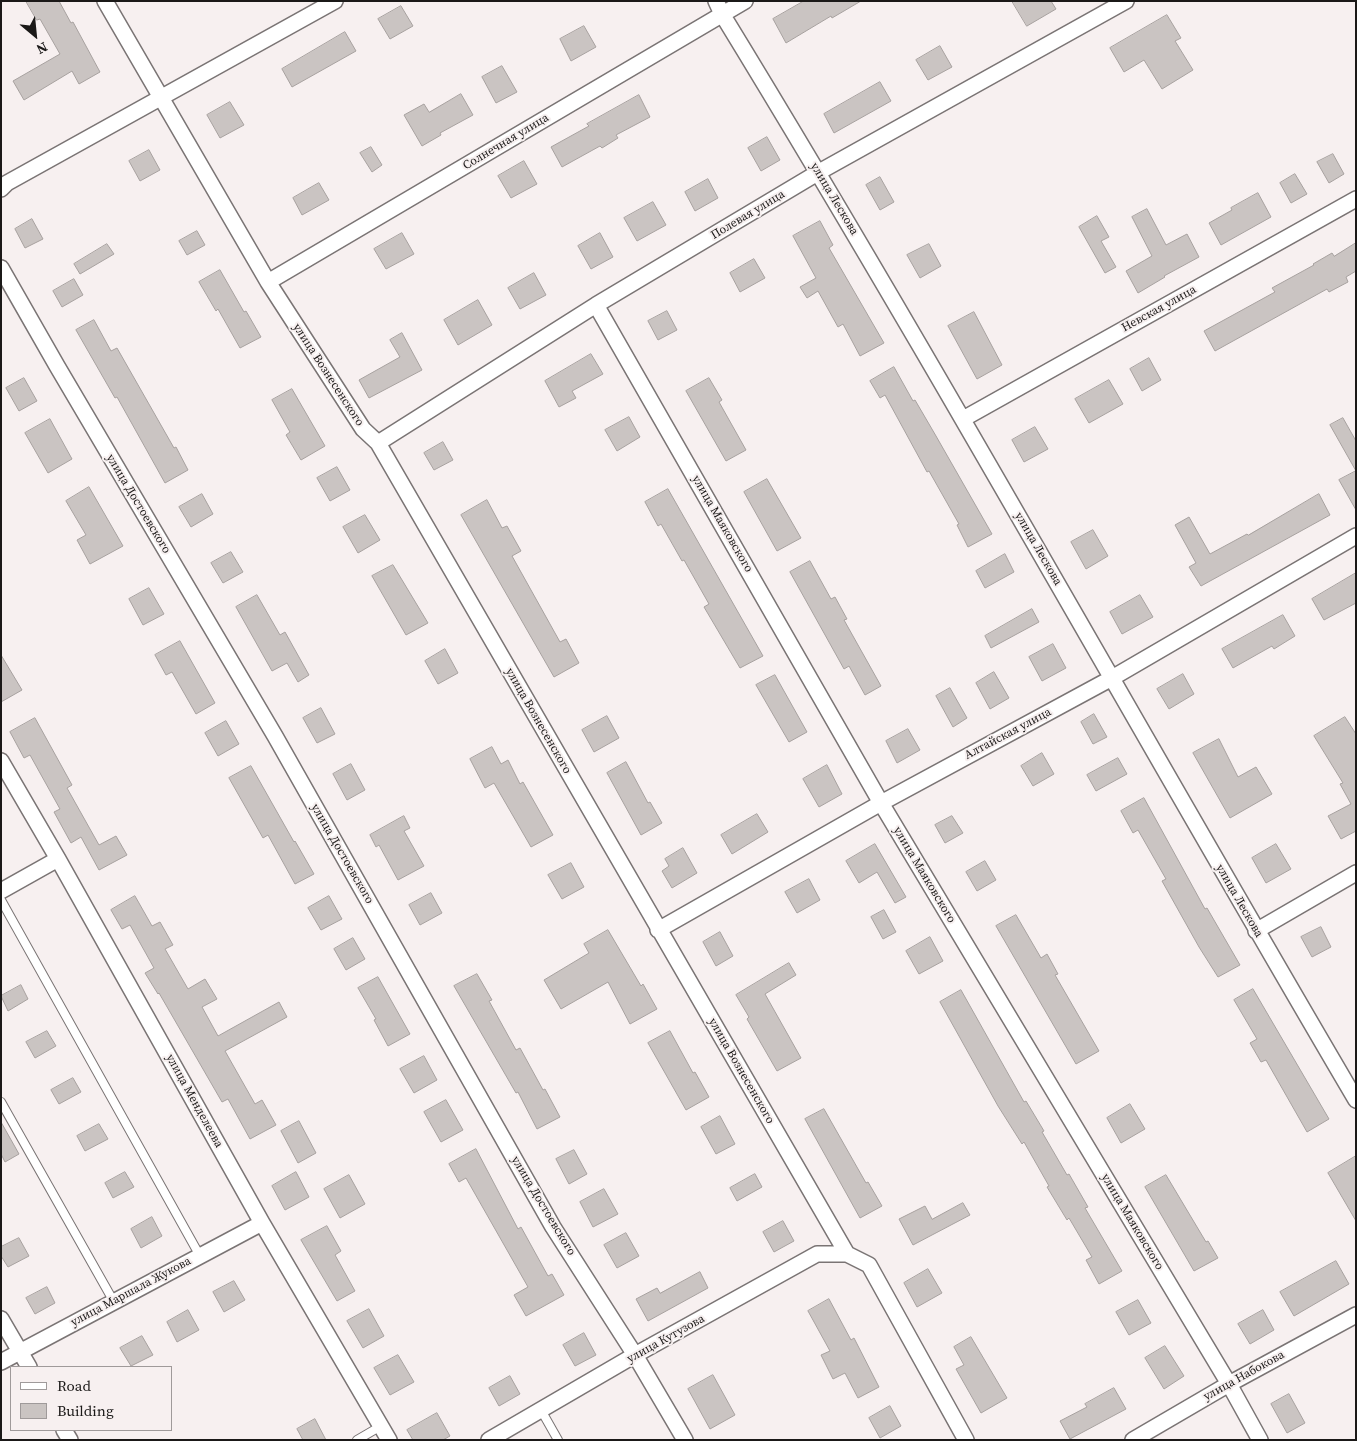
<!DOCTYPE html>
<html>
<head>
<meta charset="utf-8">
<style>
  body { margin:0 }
  #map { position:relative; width:1357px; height:1441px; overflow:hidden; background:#f7f0f0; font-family:"Source Serif 4",serif }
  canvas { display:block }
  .frame { position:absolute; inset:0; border:2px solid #1b1918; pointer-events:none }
  .legend { position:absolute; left:10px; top:1366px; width:162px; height:65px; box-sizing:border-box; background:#f7f0f0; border:1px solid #9f9a9a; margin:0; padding:6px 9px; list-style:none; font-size:15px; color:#1b1918 }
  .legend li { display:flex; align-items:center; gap:10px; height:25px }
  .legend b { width:25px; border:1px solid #9f9a9a }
  .north { position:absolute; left:10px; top:10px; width:50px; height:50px; -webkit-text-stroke:4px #f7f0f0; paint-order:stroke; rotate:152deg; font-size:14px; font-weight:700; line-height:20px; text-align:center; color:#1b1918 }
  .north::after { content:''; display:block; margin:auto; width:18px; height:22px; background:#1b1918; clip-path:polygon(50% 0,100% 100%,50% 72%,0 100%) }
</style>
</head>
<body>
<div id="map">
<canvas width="1357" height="1441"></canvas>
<div class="frame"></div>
<ul class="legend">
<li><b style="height:6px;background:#fff"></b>Road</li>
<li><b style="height:14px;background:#cac4c2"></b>Building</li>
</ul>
<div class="north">N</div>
</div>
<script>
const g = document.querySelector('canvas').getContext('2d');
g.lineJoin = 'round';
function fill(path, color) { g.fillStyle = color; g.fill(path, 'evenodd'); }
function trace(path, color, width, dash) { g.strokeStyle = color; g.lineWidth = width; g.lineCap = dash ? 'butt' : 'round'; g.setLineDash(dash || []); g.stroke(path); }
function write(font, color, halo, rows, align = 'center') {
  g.font = font + ' "Source Serif 4",serif'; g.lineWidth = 4; g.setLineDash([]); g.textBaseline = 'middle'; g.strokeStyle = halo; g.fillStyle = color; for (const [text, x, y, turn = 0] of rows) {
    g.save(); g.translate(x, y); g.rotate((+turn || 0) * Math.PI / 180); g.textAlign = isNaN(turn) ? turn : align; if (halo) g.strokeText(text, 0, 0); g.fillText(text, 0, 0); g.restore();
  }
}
const building = new Path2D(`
  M26,1H59L71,23L73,22L100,72L79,84L72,71L24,100L13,81L60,54L40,19L37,20Z
  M804,1H861L832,18L831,16L786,43L773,19Z
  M1012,1H1051L1056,9L1027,26Z
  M401,6L413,26L390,39L378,19Z
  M1167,15L1181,38L1175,41L1193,70L1162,89L1144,60L1124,72L1110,48Z
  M584,26L596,47L571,61L560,39Z
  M345,32L356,51L292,87L282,69Z
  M940,46L952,67L928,80L916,60Z
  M502,66L517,92L496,103L482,77Z
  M880,82L891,101L834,133L824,114Z
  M461,94L473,115L440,133L441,135L422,146L404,115L424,104L429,112Z
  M639,95L650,117L616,135L618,138L602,148L600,146L562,167L551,147L589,126L587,124Z
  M230,102L244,125L220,138L207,115Z
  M767,137L780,160L761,171L748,148Z
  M371,147L382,165L372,172L360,153Z
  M149,150L160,170L140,181L129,161Z
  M1333,154L1344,174L1329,183L1317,162Z
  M524,161L537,184L511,198L498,176Z
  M1295,174L1307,194L1291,203L1280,183Z
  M880,177L894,202L880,210L866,185Z
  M708,179L718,198L695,211L685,192Z
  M319,183L329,200L302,215L293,198Z
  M1258,193L1271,217L1221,245L1209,223L1232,210L1231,208Z
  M653,202L666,225L637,241L624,218Z
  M1147,209L1166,245L1187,234L1199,257L1164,276L1165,277L1138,293L1126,271L1152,256L1132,217Z
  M1097,216L1109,237L1101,241L1116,267L1105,273L1079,227Z
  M32,219L43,239L25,248L15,229Z
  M820,221L833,245L829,248L884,343L860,356L843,324L838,327L818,291L807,298L800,287L816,278L793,236Z
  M197,231L205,245L187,255L179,241Z
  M402,233L414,254L386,269L374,249Z
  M600,233L613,257L591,269L578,246Z
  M1356,243V271L1346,277L1348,282L1329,292L1327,289L1215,351L1204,331L1275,292L1272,288L1314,265L1313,264L1332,253L1334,256Z
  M107,244L114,254L80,274L74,264Z
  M929,244L941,266L920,278L907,255Z
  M754,259L765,278L740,292L730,273Z
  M220,270L244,312L246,311L261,337L240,348L218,309L216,311L199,282Z
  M534,273L546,295L520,309L508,288Z
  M74,279L83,295L62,307L53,291Z
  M478,300L492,325L458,345L444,320Z
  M667,311L677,330L658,340L648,321Z
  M974,312L1002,365L977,379L948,326Z
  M94,320L111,351L117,348L174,448L176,447L188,470L165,483L117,397L115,398L76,330Z
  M402,333L422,370L369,398L359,380L400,357L390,340Z
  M591,354L603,374L572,391L576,398L559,407L545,381Z
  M1149,358L1161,380L1142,391L1130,369Z
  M894,367L913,401L915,400L936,436L992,534L968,547L957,525L959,524L929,471L927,472L885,395L880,398L870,381Z
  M24,378L37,401L19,411L6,388Z
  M709,378L722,400L719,402L746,450L726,461L686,391Z
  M1109,380L1123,404L1089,423L1075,399Z
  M292,389L325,446L301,460L286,435L290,432L272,400Z
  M629,417L640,437L617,451L605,430Z
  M1343,418L1356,441V471L1330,425Z
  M50,419L72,459L48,473L25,433Z
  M1035,427L1048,449L1024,462L1012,440Z
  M443,442L453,460L434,470L424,453Z
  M337,467L350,490L330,501L317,478Z
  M1356,471V510L1339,480Z
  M767,479L801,538L777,551L744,492Z
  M89,487L123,546L90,564L77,540L86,535L66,501Z
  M668,489L763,656L740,668L704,607L709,604L684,560L682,561L661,524L658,526L645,502Z
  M202,494L213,514L191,527L179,507Z
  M1319,494L1330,515L1201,586L1189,567L1196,563L1175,525L1189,517L1210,554L1247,534L1248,535Z
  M487,500L502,528L507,526L521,551L512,556L560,642L566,639L579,663L554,677L461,515Z
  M365,515L380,540L358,553L343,527Z
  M1093,530L1108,556L1086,569L1071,542Z
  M231,552L243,572L223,583L211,563Z
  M1005,554L1014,572L985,588L976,571Z
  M810,561L831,599L835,597L847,619L844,620L881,686L865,695L849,666L844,669L790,572Z
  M393,565L428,623L406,635L372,576Z
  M1356,573V603L1324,620L1312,599Z
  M149,588L164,614L143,625L129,599Z
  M257,595L280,635L285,632L309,675L298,682L287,663L272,671L236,607Z
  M1140,595L1153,617L1122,634L1110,612Z
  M1032,609L1039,622L991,648L985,636Z
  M1283,615L1295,636L1274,649L1272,646L1233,668L1222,649Z
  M180,641L215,703L196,714L172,672L166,675L155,655Z
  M1053,644L1066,668L1042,681L1029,657Z
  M445,649L458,673L438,684L425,661Z
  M1,655L22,690L1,702Z
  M994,672L1009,698L990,709L976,683Z
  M1183,674L1194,694L1169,709L1157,689Z
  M775,675L807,732L789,742L756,685Z
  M950,688L967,718L953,727L936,696Z
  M321,708L335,734L317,743L303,718Z
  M1094,714L1107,737L1093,744L1081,722Z
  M607,716L619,738L594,752L582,730Z
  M1345,717L1356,734V831L1341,839L1328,816L1351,804L1340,784L1343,783L1314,736Z
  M35,718L72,785L67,788L99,845L116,836L127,855L99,870L81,837L71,843L54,812L60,809L30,755L24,758L10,732Z
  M226,721L239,744L218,756L205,733Z
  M908,729L920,750L897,763L886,741Z
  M1219,739L1238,777L1256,767L1272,794L1230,818L1193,753Z
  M492,747L501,764L508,760L520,784L523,782L553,835L531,847L494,783L485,788L470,759Z
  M1042,753L1054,774L1033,786L1021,766Z
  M1118,758L1127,774L1096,791L1087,775Z
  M626,762L648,803L650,802L662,823L641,835L607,773Z
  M351,764L365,790L347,800L333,774Z
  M827,765L842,794L819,807L803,779Z
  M251,766L294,842L295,841L314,874L295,884L268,835L263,838L229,778Z
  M1144,798L1205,909L1207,908L1240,965L1218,977L1199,947L1162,881L1166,879L1138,830L1133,833L1121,811Z
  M757,814L768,832L732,854L721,835Z
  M404,816L410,828L404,831L424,866L398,880L379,845L376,847L370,835Z
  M952,816L963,833L945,843L935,825Z
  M875,844L906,897L895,903L877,872L859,883L846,861Z
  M1276,844L1291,869L1266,883L1252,858Z
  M683,848L697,873L672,888L662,871L669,866L665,859Z
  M985,861L996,880L977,891L966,872Z
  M571,863L584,887L562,899L548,875Z
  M809,879L820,900L797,913L785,892Z
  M431,893L442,913L420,925L409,905Z
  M135,896L152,926L160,922L173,945L165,949L188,989L205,979L217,999L202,1007L218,1036L279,1002L287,1017L225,1051L255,1104L262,1100L276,1125L250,1139L228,1099L222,1102L159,993L158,994L145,973L154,968L130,925L122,929L111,910Z
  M329,896L342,919L321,930L308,908Z
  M884,910L896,932L883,939L871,917Z
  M1016,915L1041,958L1047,954L1058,974L1055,975L1099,1051L1076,1064L996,926Z
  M1321,927L1331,947L1312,957L1301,937Z
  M608,930L641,986L643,984L657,1009L630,1024L608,982L561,1009L544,980L589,953L584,944Z
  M720,932L733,956L716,966L703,942Z
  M930,937L943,961L919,974L906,951Z
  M353,938L365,959L346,970L334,949Z
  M789,963L796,975L765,994L801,1058L777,1071L747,1019L749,1017L736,995Z
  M477,974L492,1000L489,1001L516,1050L520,1048L543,1090L545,1089L560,1117L537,1129L518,1092L516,1093L454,986Z
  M378,977L410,1034L388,1046L374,1020L376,1019L358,988Z
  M21,985L28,999L8,1011L1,996Z
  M1253,989L1329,1119L1307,1132L1266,1060L1261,1062L1250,1043L1257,1039L1234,1000Z
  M961,990L1024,1102L1026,1101L1044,1131L1042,1132L1067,1175L1069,1174L1088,1207L1085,1208L1122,1271L1099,1284L1086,1260L1092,1257L1069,1218L1067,1220L1047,1187L1049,1186L1024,1142L1022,1144L998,1106L940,1002Z
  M47,1031L56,1046L35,1058L26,1042Z
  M670,1031L693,1073L695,1072L709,1097L686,1110L648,1043Z
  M424,1056L437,1080L414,1093L400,1069Z
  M73,1078L81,1092L59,1104L51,1090Z
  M446,1100L463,1130L441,1142L424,1112Z
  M1130,1104L1145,1129L1121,1143L1107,1118Z
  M824,1109L866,1183L868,1182L882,1206L860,1218L805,1119Z
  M720,1116L735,1144L716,1154L701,1127Z
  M299,1121L316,1153L298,1163L281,1131Z
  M1,1122L19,1154L5,1162L1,1154Z
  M99,1124L108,1139L85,1151L77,1136Z
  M476,1149L518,1229L521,1227L548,1276L552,1274L564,1295L526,1316L514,1295L528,1287L466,1178L459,1182L449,1164Z
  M574,1150L587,1174L569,1184L556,1159Z
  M1356,1156V1221L1328,1173Z
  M125,1172L134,1187L113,1198L105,1183Z
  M296,1172L309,1197L285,1210L272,1186Z
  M755,1174L762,1187L737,1201L730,1188Z
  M349,1175L365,1204L340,1218L324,1189Z
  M1166,1175L1206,1242L1208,1241L1218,1258L1194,1271L1145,1187Z
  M604,1189L618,1214L593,1227L580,1202Z
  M963,1203L970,1215L913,1245L899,1219L925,1206L932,1219Z
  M152,1217L162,1236L141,1248L131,1229Z
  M783,1221L794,1241L774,1252L763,1232Z
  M327,1226L341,1251L335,1255L355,1291L337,1301L301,1240Z
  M626,1233L639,1256L617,1268L604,1245Z
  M19,1238L29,1256L8,1267L1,1256V1247Z
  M1336,1261L1349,1284L1294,1316L1280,1292Z
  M928,1269L942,1293L917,1307L904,1283Z
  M700,1272L708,1288L648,1321L636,1299L657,1288L660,1293Z
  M234,1281L245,1300L224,1312L213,1292Z
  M47,1287L55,1303L35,1314L26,1298Z
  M829,1299L851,1340L854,1338L879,1387L858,1398L845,1373L833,1379L821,1355L830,1351L808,1311Z
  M1138,1300L1151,1323L1129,1335L1116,1312Z
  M369,1309L384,1336L363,1348L347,1321Z
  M188,1310L199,1330L177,1342L167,1322Z
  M1263,1310L1274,1330L1250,1344L1238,1324Z
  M584,1333L596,1355L575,1366L563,1345Z
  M142,1336L153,1355L131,1366L120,1348Z
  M971,1337L1007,1398L981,1413L956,1369L964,1365L954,1347Z
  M1165,1346L1184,1376L1164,1389L1145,1358Z
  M398,1355L414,1382L390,1395L374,1368Z
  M713,1375L735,1415L710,1429L688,1389Z
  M510,1376L520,1394L499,1406L489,1388Z
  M1114,1388L1126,1409L1070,1439L1060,1421L1087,1407L1085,1404Z
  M1289,1394L1305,1423L1287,1433L1271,1404Z
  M890,1406L901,1426L880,1438L869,1418Z
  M437,1413L450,1436L443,1440H413L407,1430Z
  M315,1419L326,1440H303L297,1429Z`);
const lane = new Path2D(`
  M1,900L200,1256
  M1,1102L114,1302
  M541,1410L558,1440
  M357,1440L381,1426`);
const street = new Path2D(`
  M105,1L268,282L363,429L378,443L847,1254L869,1265L966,1440
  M716,1L722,14C941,372 1143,738 1356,1100
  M1,189L7,183L335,1
  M1,268L57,366L275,736L553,1227L635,1355L685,1440
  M268,282L745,1
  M596,305L881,803L1229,1384L1260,1440
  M963,419L1356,199
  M378,443L596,305L819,172L1126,1
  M1,761L58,859L262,1223L389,1440
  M1,891L58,859
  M658,930L881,803L1112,678L1356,536
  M1256,931L1356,873
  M1,1319L29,1367
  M1,1362L262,1223
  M64,1430L70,1440
  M489,1440L635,1355L817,1254H847
  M1133,1440L1229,1384L1356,1315`);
const streetNames = [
  ["Солнечная улица",506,142,-31],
  ["улица Лескова",834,199,59],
  ["Полевая улица",748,215,-31],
  ["Невская улица",1159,309,-29],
  ["улица Вознесенского",328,375,57],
  ["улица Достоевского",138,504,59],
  ["улица Маяковского",722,524,60],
  ["улица Лескова",1038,549,60],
  ["улица Вознесенского",538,721,60],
  ["Алтайская улица",1008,734,-28],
  ["улица Достоевского",342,854,60],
  ["улица Маяковского",924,875,59],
  ["улица Лескова",1239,901,60],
  ["улица Вознесенского",741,1071,60],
  ["улица Менделеева",194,1101,61],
  ["улица Достоевского",543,1206,59],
  ["улица Маяковского",1132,1222,59],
  ["улица Маршала Жукова",131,1292,-28],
  ["улица Кутузова",666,1339,-29],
  ["улица Набокова",1244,1376,-29]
];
fill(building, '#cac4c2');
trace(building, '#a7a19f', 1);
trace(lane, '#7a7474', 10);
trace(street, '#7a7474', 18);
trace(lane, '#fff', 8);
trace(street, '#fff', 15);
write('12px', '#1b1918', '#f7f0f0', streetNames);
</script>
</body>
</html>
